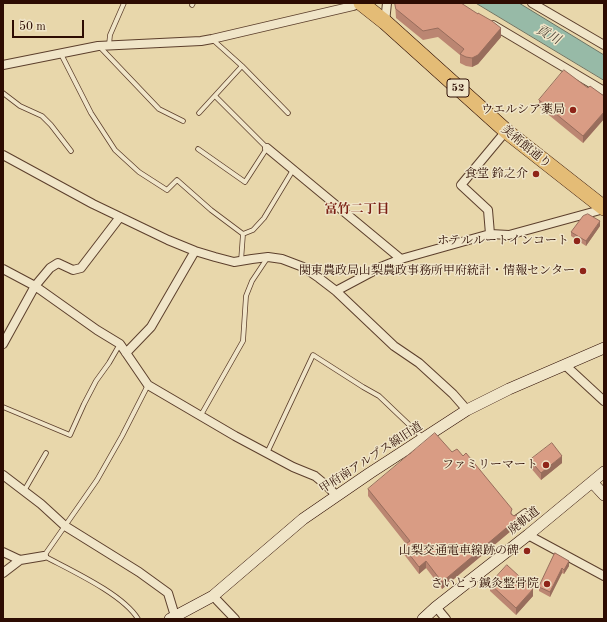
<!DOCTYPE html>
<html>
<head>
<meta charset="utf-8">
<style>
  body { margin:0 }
  #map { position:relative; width:607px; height:622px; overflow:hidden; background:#e8d7ab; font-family:"Old Standard TT",serif }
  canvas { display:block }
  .frame { position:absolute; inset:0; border:4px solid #2d0c02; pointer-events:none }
  .scale { position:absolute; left:12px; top:20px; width:72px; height:18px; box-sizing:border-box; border:2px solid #2d0c02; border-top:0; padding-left:5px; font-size:12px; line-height:14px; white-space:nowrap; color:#2d0c02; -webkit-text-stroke:3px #f0e5c8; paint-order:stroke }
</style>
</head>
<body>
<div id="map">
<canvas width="607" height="622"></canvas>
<div class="frame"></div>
<div class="scale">50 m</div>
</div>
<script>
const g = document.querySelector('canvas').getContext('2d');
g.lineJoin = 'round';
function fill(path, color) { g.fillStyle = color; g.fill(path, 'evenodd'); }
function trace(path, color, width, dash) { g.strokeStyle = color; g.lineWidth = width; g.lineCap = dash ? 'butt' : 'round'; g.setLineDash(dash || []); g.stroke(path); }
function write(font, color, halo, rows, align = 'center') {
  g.font = font + ' "Old Standard TT","Noto Serif JP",serif'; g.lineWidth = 3; g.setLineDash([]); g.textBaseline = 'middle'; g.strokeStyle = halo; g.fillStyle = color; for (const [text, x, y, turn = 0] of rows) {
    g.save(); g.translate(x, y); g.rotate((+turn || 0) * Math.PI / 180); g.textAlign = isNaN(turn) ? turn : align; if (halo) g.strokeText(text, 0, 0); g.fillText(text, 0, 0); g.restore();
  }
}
const water = new Path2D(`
  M476,3H519L604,55V80Z`);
const lane = new Path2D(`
  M192,5L193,3
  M212,39L242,66L288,113
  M109,45L110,35L124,3
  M99,46L159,109L183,121
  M61,54L91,113L115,150L139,172L167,190L177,180L211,210L243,234L241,261
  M3,93L20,106L42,116L51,125L71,151
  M199,113L242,66
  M198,149L245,182L267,148L215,96
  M243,234L253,230L264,218L293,170
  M3,407L70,435L84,404L96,381L109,363L120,344
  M201,415L243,341L246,296L252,281L268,257
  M267,453L313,355L363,387L379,396L422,437
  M24,491L46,453
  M514,519L525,511
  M138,619C123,594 70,570 44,556L97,480L122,436L148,385`);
const street = new Path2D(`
  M532,3L604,45
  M385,22L387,3
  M493,25L604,91
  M3,65L98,46L201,41L212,39L353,6L361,3
  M267,148L401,259
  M3,155L93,204L168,240L195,251L215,257L234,262L252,259L268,257L282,259L303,267L319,278L336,291L394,346L419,363L453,394L467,410
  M490,234L488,210L461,185L506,131
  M3,269L35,286L97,330L120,344L148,385L235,436L293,467L315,476L327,486L337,496
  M336,291L381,267L401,259L490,234L509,235L604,209
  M3,344L35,286L50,268L58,263L73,270L81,268L120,217
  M126,353L151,327L195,251
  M565,365L604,401
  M3,475L41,504L65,526L139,572L168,593L175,616
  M528,535L604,576
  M3,552L20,560
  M3,573L20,560L44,556
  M213,596L235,619
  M436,607L446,619`);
const secondary = new Path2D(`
  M592,482L604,495
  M170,619L213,596L303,519L370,473L467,410L509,389L604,348
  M423,619L436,607L528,535L604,472`);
const highway = new Path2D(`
  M361,3L385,22L506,131L604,208`);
const wall = new Path2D(`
  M395,3H461L501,37L478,64L472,67L466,66L460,63V55L438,37L423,40L396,18Z
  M588,88L604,96V119L583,143L539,107V100Z
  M600,226L586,246L571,236V232Z
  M452,452L463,456L512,514L518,525L442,589L426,568L419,574L403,553V546L406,544L368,496V489Z
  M530,460L562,463L541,480L530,467Z
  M555,553L569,566L564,574L562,573L550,597L539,591V587Z
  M490,584L533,596L516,615L490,591Z`);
const shadedWall = new Path2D(`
  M501,28V37L478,64L472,67V58Z
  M604,112V119L583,143V136Z
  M600,221V226L586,246V241Z
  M562,456V463L541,480V473Z
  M518,518V525L442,589V582Z
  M426,561V568L419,574V567Z
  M569,561V566L564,574V570Z
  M562,568V573L550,597V592Z
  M533,589V596L516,615V608Z`);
const building = new Path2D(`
  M395,3H461L478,14V13L492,21L501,28L478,55L472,58L466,57L460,54L464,49L438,28L423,31L396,9Z
  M564,70L588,88L590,86L604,96V112L583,136L539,100Z
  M588,214L600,221L586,241L571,232L583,216Z
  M435,433L452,452L457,449L463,456L466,453L512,509L511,512V514L514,516L516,515L518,518L442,582L426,561L419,567L403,546L410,541L368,489Z
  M552,443L562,456L541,473L530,460Z
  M555,553L569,561L564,570L562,568L550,592L539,587Z
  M507,565L533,589L516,608L490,584Z`);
const markers = [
  [573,110,4,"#8f2418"],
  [536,174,4,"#8f2418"],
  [577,241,4,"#8f2418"],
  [583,271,4,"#8f2418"],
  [546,465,4,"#8f2418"],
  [527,551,4,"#8f2418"],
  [547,584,4,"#8f2418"]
];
const shields = [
  [458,88,22]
];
const shieldNames = [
  ["52",458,88]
];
const poiNames = [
  ["ウエルシア薬局",565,110],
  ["食堂 鈴之介",528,174],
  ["ホテルルートインコート",569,241],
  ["関東農政局山梨農政事務所甲府統計・情報センター",575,271],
  ["ファミリーマート",538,465],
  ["山梨交通電車線跡の碑",519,551],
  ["さいとう鍼灸整骨院",539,584]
];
const streetNames = [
  ["美術館通り",526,147,39],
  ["甲府南アルプス線旧道",371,458,-33],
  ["廃軌道",524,521,-39]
];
const waterNames = [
  ["貢川",548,35,29]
];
const neighbourhoodNames = [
  ["富竹二丁目",357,210]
];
fill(water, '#97baa7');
trace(water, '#6d7465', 1);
trace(lane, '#5c3f2c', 5.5);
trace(street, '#5c3f2c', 10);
trace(secondary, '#2d0c02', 12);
trace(highway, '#2d0c02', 16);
trace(lane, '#f0e5c8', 4);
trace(street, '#f0e5c8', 8);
trace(secondary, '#f0e5c8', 11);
trace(highway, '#e4bc76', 15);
fill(wall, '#bb8672');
fill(shadedWall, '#986d5c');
fill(building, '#d99c84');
trace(building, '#986d5c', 1);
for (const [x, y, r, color] of markers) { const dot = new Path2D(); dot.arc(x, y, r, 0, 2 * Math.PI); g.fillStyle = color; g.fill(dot); trace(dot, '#f0e5c8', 1.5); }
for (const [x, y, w] of shields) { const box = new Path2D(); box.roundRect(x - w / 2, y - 9, w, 18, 3); g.fillStyle = '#f0e5c8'; g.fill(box); trace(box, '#2d0c02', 1); }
write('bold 11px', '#2d0c02', null, shieldNames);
write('12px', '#2d0c02', '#f0e5c8', poiNames, 'right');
write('12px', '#2d0c02', '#f0e5c8', streetNames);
write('italic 13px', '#52493c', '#f0e5c8', waterNames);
write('bold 13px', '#7a1f14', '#f0e5c8', neighbourhoodNames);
</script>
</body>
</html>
